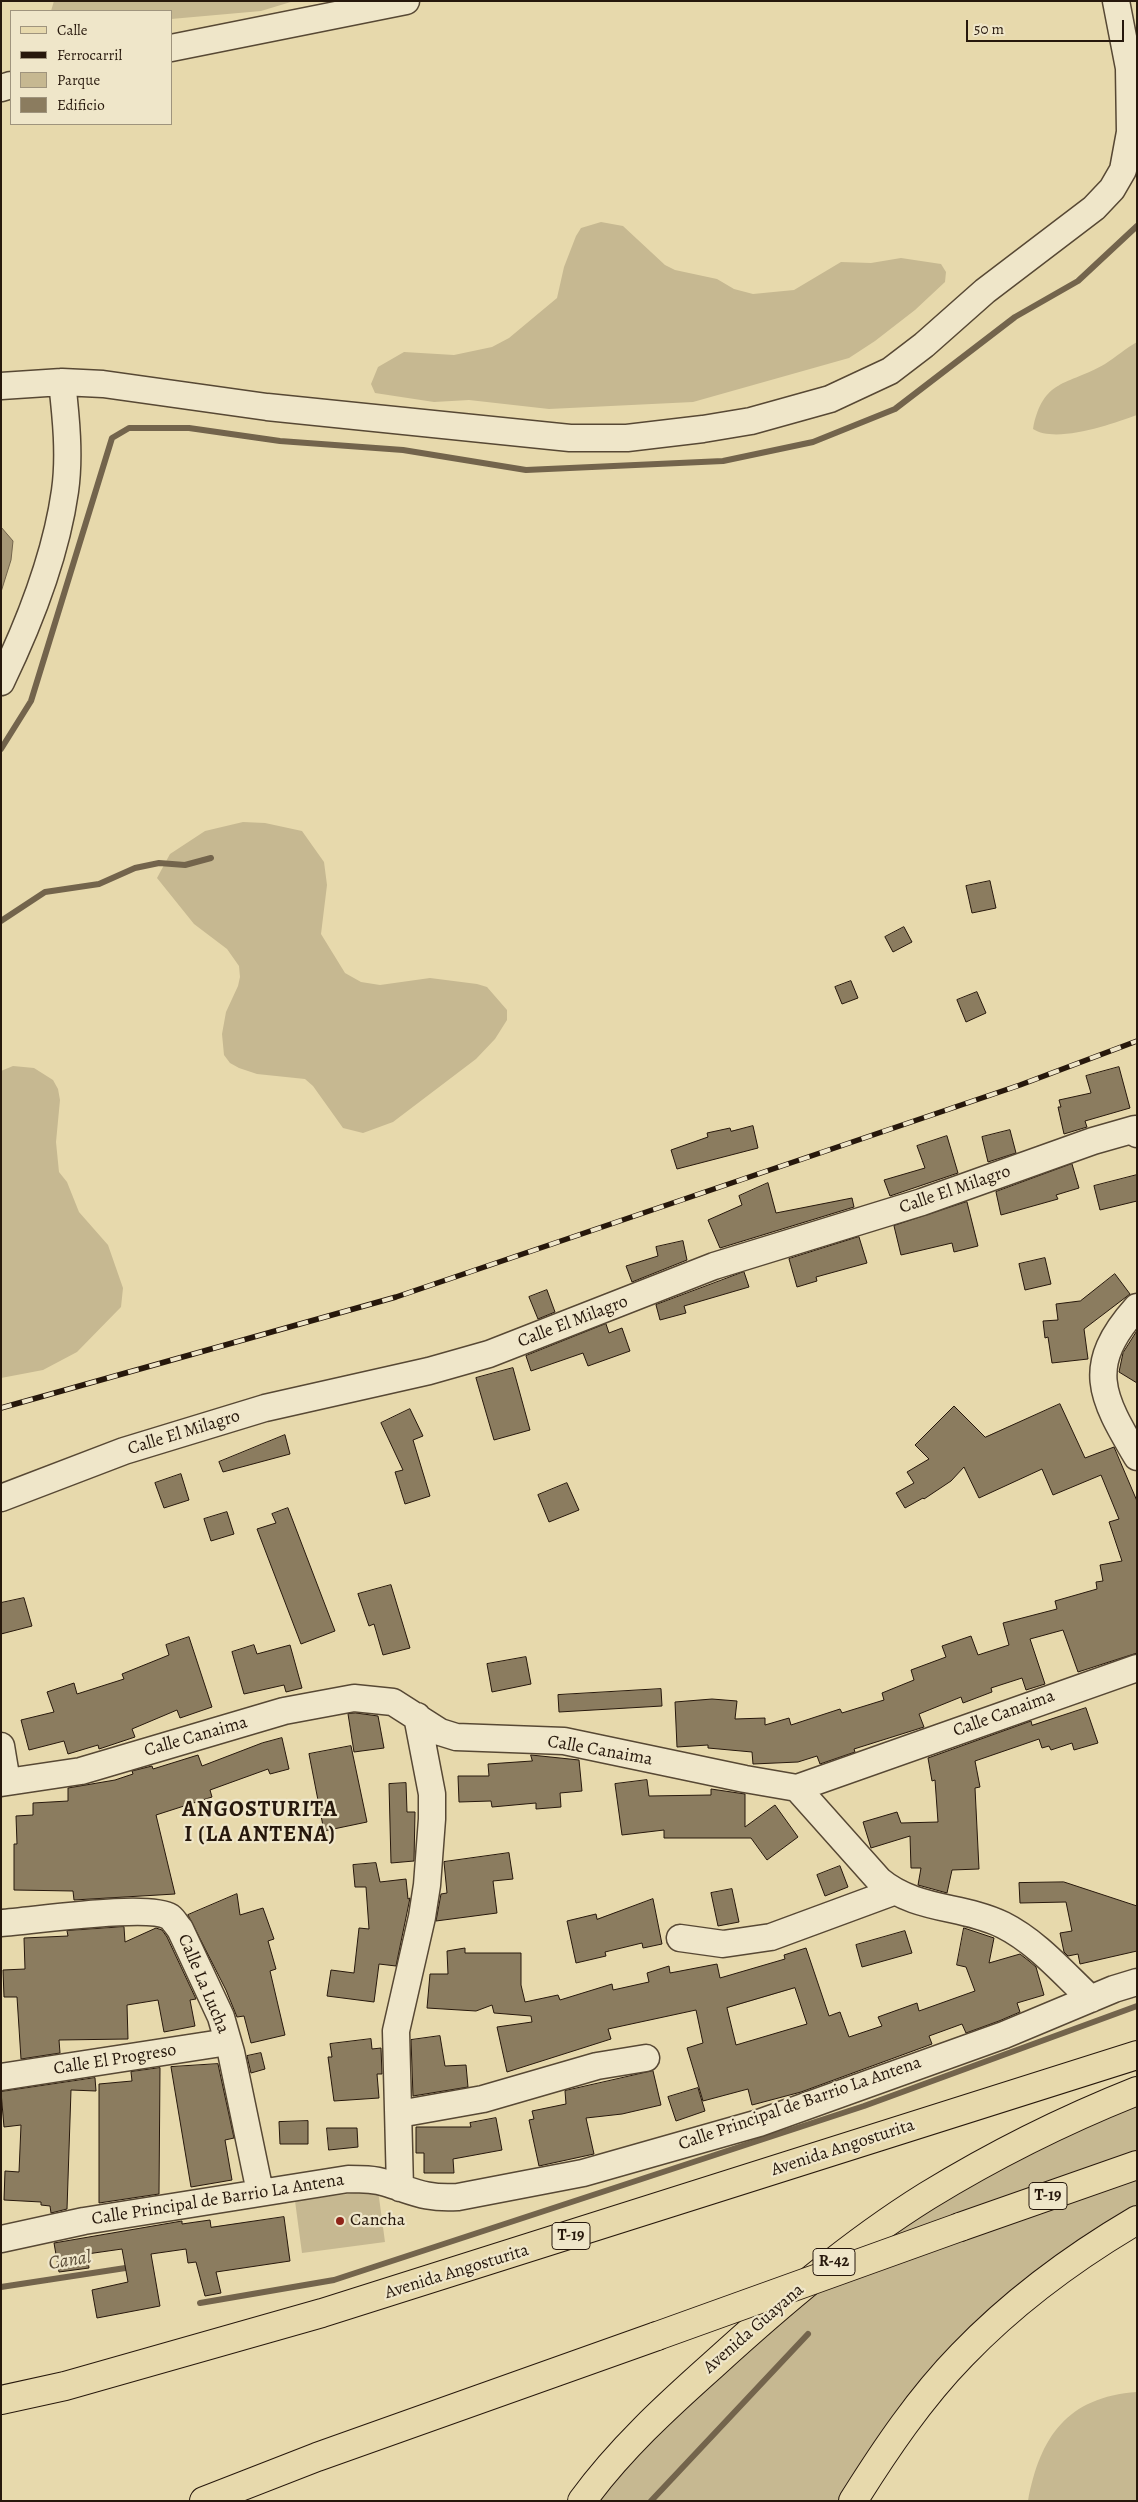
<!DOCTYPE html>
<html>
<head>
<meta charset="utf-8">
<style>
  body { margin:0 }
  #map { position:relative; width:1138px; height:2502px; overflow:hidden; background:#e7d9ac; font-family:Alegreya,serif }
  canvas { display:block }
  .frame { position:absolute; inset:0; border:2px solid #27180c; pointer-events:none }
  .legend { position:absolute; left:10px; top:10px; width:162px; height:115px; box-sizing:border-box; background:#efe6c9; border:1px solid #9f947d; margin:0; padding:6px 9px; list-style:none; font-size:15px; color:#27180c }
  .legend li { display:flex; align-items:center; gap:10px; height:25px }
  .legend b { width:25px; border:1px solid #9f947d }
  .scale { position:absolute; left:966px; top:20px; width:158px; height:22px; box-sizing:border-box; border:2px solid #27180c; border-top:0; padding-left:6px; font-size:15px; line-height:18px; white-space:nowrap; color:#27180c; -webkit-text-stroke:4px #efe6c9; paint-order:stroke }
</style>
</head>
<body>
<div id="map">
<canvas width="1138" height="2502"></canvas>
<div class="frame"></div>
<ul class="legend">
<li><b style="height:6px;background:#e7d9ac"></b>Calle</li>
<li><b style="height:6px;background:#27180c"></b>Ferrocarril</li>
<li><b style="height:14px;background:#c6b891"></b>Parque</li>
<li><b style="height:14px;background:#8b7c5f"></b>Edificio</li>
</ul>
<div class="scale">50 m</div>
</div>
<script>
const g = document.querySelector('canvas').getContext('2d');
g.lineJoin = 'round';
function fill(path, color) { g.fillStyle = color; g.fill(path, 'evenodd'); }
function trace(path, color, width, dash) { g.strokeStyle = color; g.lineWidth = width; g.lineCap = dash ? 'butt' : 'round'; g.setLineDash(dash || []); g.stroke(path); }
function write(font, color, halo, rows, align = 'center') {
  g.font = font + ' Alegreya,serif'; g.lineWidth = 4.5; g.setLineDash([]); g.textBaseline = 'middle'; g.strokeStyle = halo; g.fillStyle = color; for (const [text, x, y, turn = 0] of rows) {
    g.save(); g.translate(x, y); g.rotate((+turn || 0) * Math.PI / 180); g.textAlign = isNaN(turn) ? turn : align; if (halo) g.strokeText(text, 0, 0); g.fillText(text, 0, 0); g.restore();
  }
}
const green = new Path2D(`
  M54,1H294L261,11L171,19V11H51Z
  M601,222L623,226L665,265L675,270L717,279L734,289L753,294L794,290L841,262L871,263L901,258L941,264L946,272L945,282L915,310L875,341L849,358L693,402L549,409L469,400L434,402L375,393L371,384L378,367L404,352L454,355L492,347L509,338L557,298L564,267L576,236L581,228Z
  M1137,342V415C1112,424 1056,444 1033,429C1043,378 1067,386 1105,364C1116,357 1126,348 1137,342Z
  M243,822L265,823L302,831L324,862L327,885L321,934L345,973L361,982L380,985L430,978L477,984L487,987L507,1010V1020L495,1039L476,1059L393,1122L363,1133L343,1128L313,1086L305,1079L257,1074L239,1068L230,1063L224,1055L222,1034L226,1012L238,986L240,977L239,966L227,949L194,924L157,878L170,854L205,831Z
  M13,1066L34,1068L53,1080L58,1089L60,1100L56,1142L59,1172L67,1182L79,1212L108,1245L123,1288L121,1307L77,1352L43,1370L1,1378V1071Z
  M1137,2091V2220L1035,2289L853,2501H582L849,2251Z
  M378,2190L385,2242L302,2253L295,2201Z
  M1137,2392V2501H1028C1040,2437 1067,2397 1137,2392Z`);
const water = new Path2D(`
  M1,527L13,541L11,560L1,592Z`);
const stream = new Path2D(`
  M1,749L31,701L112,438L129,428H189L280,441L403,450L526,470L723,461L813,442L895,409L1015,317L1078,281L1137,226
  M1,921L45,892L99,884L135,868L159,863L185,865L211,858
  M1,2287L132,2267
  M200,2303L334,2280L864,2106L1137,2006
  M651,2501L808,2334`);
const building = new Path2D(`
  M990,881L996,908L972,913L966,886Z
  M904,927L912,942L893,952L885,937Z
  M851,981L858,998L842,1004L835,987Z
  M977,992L986,1013L966,1022L957,1000Z
  M1119,1067L1130,1108L1085,1121L1087,1127L1064,1134L1058,1107H1061L1059,1100L1091,1093L1086,1076Z
  M753,1126L758,1148L677,1169L671,1150L708,1137L707,1133L730,1128L731,1131Z
  M1010,1130L1016,1153L988,1162L982,1137Z
  M947,1136L958,1173L890,1196L884,1180L925,1168L917,1146Z
  M1072,1164L1079,1188L1056,1195L1058,1199L1001,1215L996,1192Z
  M1137,1175V1201L1100,1210L1094,1186Z
  M768,1183L776,1213L852,1198L854,1207L720,1248L708,1220L742,1205L739,1196Z
  M967,1202L978,1246L954,1252L952,1243L901,1255L894,1226Z
  M859,1237L867,1263L816,1277L817,1281L797,1287L789,1259Z
  M683,1241L687,1260L632,1282L626,1266L658,1256L656,1247Z
  M1045,1258L1051,1284L1025,1290L1019,1264Z
  M744,1272L749,1287L684,1306L686,1313L660,1320L656,1305Z
  M1115,1274L1130,1294L1084,1329L1088,1359L1052,1363L1048,1337L1045,1338L1043,1321L1058,1320L1056,1304L1080,1301Z
  M547,1290L555,1312L538,1319L529,1297Z
  M606,1324L609,1333L622,1328L630,1351L588,1366L583,1353L531,1371L526,1356Z
  M1137,1331V1383L1119,1372L1123,1353Z
  M513,1368L530,1430L494,1440L476,1378Z
  M1060,1404L1085,1458L1114,1447L1137,1501V1653L1078,1672L1063,1630L1030,1639L1045,1684L1026,1690L1022,1678L991,1688L992,1692L963,1703L961,1697L919,1714L924,1727L854,1749L855,1752L820,1764L817,1756L798,1762L753,1764L752,1752L708,1748V1745L677,1747L675,1702L712,1699L737,1701L735,1719L765,1718V1725L789,1718L791,1725L840,1709L842,1713L884,1700L882,1693L914,1680L911,1670L946,1657L942,1646L971,1636L978,1655L1009,1645L1003,1623L1057,1609L1055,1601L1097,1589L1096,1582L1103,1581L1100,1565L1122,1561L1109,1522L1119,1519L1101,1475L1053,1495L1042,1469L979,1498L964,1467L951,1481L924,1499L923,1498L905,1508L896,1493L914,1483L907,1472L929,1459L915,1445L954,1406L985,1437Z
  M410,1409L423,1436L413,1440L430,1496L405,1504L395,1472L403,1470L381,1423Z
  M285,1435L290,1454L223,1472L219,1462Z
  M181,1474L189,1500L164,1508L155,1483Z
  M567,1483L579,1510L549,1522L538,1495Z
  M288,1508L335,1631L301,1644L257,1529L276,1523L272,1514Z
  M227,1512L234,1534L211,1541L204,1519Z
  M391,1585L410,1648L383,1655L374,1624L369,1626L358,1594Z
  M24,1598L32,1626L1,1634V1603Z
  M189,1637L212,1707L180,1718L177,1710L132,1729L135,1737L99,1749L98,1745L68,1754L64,1741L29,1750L21,1720L54,1712L47,1692L74,1683L77,1694L124,1679L122,1674L169,1655L166,1645Z
  M254,1645L257,1654L290,1645L302,1688L286,1692L284,1685L244,1694L232,1652Z
  M526,1657L531,1684L492,1692L487,1664Z
  M661,1689L662,1706L559,1712L558,1695Z
  M1086,1708L1098,1743L1074,1750L1072,1743L1051,1750L1049,1746L1042,1748L1039,1739L975,1761L980,1787L975,1788L979,1869L952,1870L947,1893L918,1885L921,1868H911L910,1836L871,1848L863,1822L897,1812L901,1823L938,1822L935,1780L932,1781L928,1758L1031,1721L1032,1725Z
  M356,1713L378,1716L384,1748L354,1752L348,1714Z
  M282,1738L289,1769L270,1774L268,1769L210,1790L212,1797L156,1815L175,1894L74,1900L73,1891L14,1890V1844H17L16,1816L33,1815V1803L68,1801V1788L115,1780L133,1774L132,1771L152,1766L153,1769L198,1755L202,1766L262,1743Z
  M351,1746L367,1822L324,1831L309,1754Z
  M531,1755L579,1760L582,1791L560,1793L561,1807L536,1809V1803L492,1807L491,1801L459,1802L458,1776H489L488,1764L532,1761Z
  M647,1780L649,1796L711,1795V1789L745,1794V1827L775,1805L798,1837L767,1860L751,1838H664V1830L622,1835L615,1784Z
  M406,1783L407,1812H415L414,1861L391,1863L389,1784Z
  M509,1853L513,1879L493,1881L497,1913L436,1921L441,1894L447,1893L444,1862Z
  M376,1863L380,1882L406,1879L408,1899L410,1898L396,1966L379,1964L374,2002L327,1996L331,1970L354,1973L359,1928L369,1929L366,1887H355L353,1865Z
  M840,1866L848,1887L825,1896L817,1875Z
  M1064,1882L1137,1906V1951L1080,1964L1078,1954L1068,1956L1064,1952L1060,1933L1072,1931L1066,1902L1020,1903L1019,1883Z
  M732,1889L739,1922L718,1926L711,1893Z
  M237,1894L240,1915L263,1908L274,1939L268,1941L276,1969L270,1971L285,2035L251,2043L244,2016L237,2017L226,1990L188,1915Z
  M653,1899L662,1944L643,1948L642,1943L605,1952L606,1956L576,1963L567,1921L596,1914L597,1919Z
  M124,1927L125,1942L156,1928L162,1930L167,1937L196,1999L190,2000L195,2026L164,2032L158,2000L127,2005L128,2039L59,2040L60,2053L21,2059L17,1997H4L3,1970L25,1969L24,1938L68,1936L67,1931Z
  M964,1928L994,1938L989,1963L1020,1954L1029,1961L1036,1967L1044,1995L1017,2003L1020,2012L999,2021L966,2033L962,2024L929,2036L932,2044L801,2092L752,2105L748,2089L703,2101L687,2048L703,2043L696,2010L608,2029L611,2039L507,2072L497,2027L532,2022L531,2016L494,2013L492,2005L476,2011L427,2008L430,1974H448L447,1951L465,1948V1953H521V1985L525,2002L558,1995L560,2000L612,1984L613,1990L649,1982L647,1973L669,1966L670,1973L717,1964L720,1978L785,1959L784,1955L806,1948L829,2016L840,2012L849,2037L882,2026L878,2017L917,2003L919,2011L975,1991L966,1967L957,1965ZM795,1988L807,2024L736,2045L727,2008Z
  M905,1931L912,1953L862,1967L856,1945Z
  M440,2036L445,2066L466,2065L468,2087L413,2096L411,2040Z
  M371,2039L372,2049L381,2048L382,2074H377L379,2098L334,2101L328,2057H332L330,2044Z
  M261,2053L265,2069L251,2073L247,2056Z
  M218,2064L234,2138L225,2140L232,2180L191,2187L171,2067Z
  M160,2068L159,2194L99,2203V2084L132,2081L131,2072Z
  M653,2071L661,2105L622,2114L586,2118L594,2154L539,2166L529,2120L534,2119L532,2111L566,2104L565,2091Z
  M95,2078L96,2091L71,2090L67,2209L51,2213L50,2206L41,2205V2202L4,2200L5,2171L19,2172L21,2125L4,2127L1,2092Z
  M698,2088L705,2111L676,2121L668,2097Z
  M496,2118L502,2150L453,2159L454,2173H424V2153H416V2127H471L470,2123Z
  M308,2121V2144H280L279,2122Z
  M327,2128H357L358,2147L329,2150Z
  M284,2217L290,2261L216,2272L221,2293L205,2296L196,2262L188,2263L186,2249L151,2254L160,2306L97,2318L92,2290L128,2282L122,2249L87,2254L89,2268L59,2272L54,2243L182,2221V2224L210,2220L211,2227Z`);
const minor = new Path2D(`
  M171,48L406,1
  M1,88L11,85
  M1,386L62,382L103,384L267,407L570,438H627L703,429L751,421L830,399L890,371L924,345L985,291L1094,208L1112,189L1123,170L1130,132L1129,68L1116,1
  M1,682C29,624 56,555 65,491C70,456 66,417 62,382
  M1137,1307C1084,1366 1101,1396 1137,1457
  M1,1498L124,1451L265,1408L429,1371L489,1354L714,1266L922,1202L1093,1141L1135,1129L1137,1134
  M1,1746L7,1782
  M1,1783L81,1771L284,1711L354,1698L393,1702L440,1732L456,1737L564,1741L745,1779L797,1788L1137,1668
  M797,1788L879,1880C916,1911 962,1905 1003,1925C1037,1942 1064,1974 1091,1999
  M1,1923C34,1921 148,1903 170,1917C174,1920 177,1926 180,1929L221,2017L231,2052L260,2192
  M680,1938L723,1944L771,1937L893,1892
  M1,2077L228,2042
  M399,2114L483,2099L597,2066L646,2058
  M400,2188L396,2031L422,1917L427,1885L432,1819V1794L417,1716
  M1,2239L84,2221L348,2179C361,2179 374,2179 386,2183C415,2192 426,2199 458,2197L583,2173L759,2123L1004,2035L1114,1989L1137,1982`);
const major = new Path2D(`
  M582,2501C619,2450 667,2406 713,2365C780,2304 850,2244 927,2196C994,2155 1064,2120 1137,2091
  M853,2501C885,2450 920,2398 962,2355C1013,2302 1074,2257 1137,2220`);
const highway = new Path2D(`
  M960,2227L1137,2165
  M1,2400L65,2386L322,2313L1137,2055
  M204,2501L317,2457L657,2336`);
const rail = new Path2D(`
  M1,1408L396,1297L1020,1085L1137,1041`);
const highwayBridge = new Path2D(`
  M657,2336L960,2227`);
const markers = [
  [340,2221,5,"#8f2418"]
];
const shields = [
  [1048,2196,38],
  [571,2236,38],
  [834,2262,42]
];
const shieldNames = [
  ["T-19",1048,2196],
  ["T-19",571,2236],
  ["R-42",834,2262]
];
const streetNames = [
  ["Calle El Milagro",955,1190,-19],
  ["Calle El Milagro",573,1322,-21],
  ["Calle El Milagro",184,1433,-17],
  ["Calle Canaima",1004,1714,-20],
  ["Calle Canaima",196,1737,-16],
  ["Calle Canaima",600,1751,10],
  ["Calle La Lucha",203,1984,67],
  ["Calle El Progreso",115,2060,-9],
  ["Calle Principal de Barrio La Antena",800,2104,-19],
  ["Avenida Angosturita",843,2148,-18],
  ["Calle Principal de Barrio La Antena",218,2200,-9],
  ["Avenida Angosturita",457,2272,-17],
  ["Avenida Guayana",754,2329,-41]
];
const poiNames = [
  ["Cancha",350,2221]
];
const waterNames = [
  ["Canal",70,2261,-9]
];
const districtNames = [
  ["ANGOSTURITA",260,1811],
  ["I (LA ANTENA)",260,1836]
];
fill(green, '#c6b891');
fill(water, '#a69776');
trace(water, '#73644c', 1);
trace(stream, '#73644c', 6);
fill(building, '#8b7c5f');
trace(building, '#27180c', 1);
trace(minor, '#574834', 29);
trace(major, '#27180c', 30);
trace(highway, '#27180c', 30);
trace(minor, '#efe6c9', 26);
trace(major, '#e7d9ac', 28);
trace(highway, '#e7d9ac', 28);
trace(rail, '#27180c', 5.5);
trace(rail, '#efe6c9', 4, [11]);
trace(highwayBridge, '#27180c', 30, []);
trace(highwayBridge, '#e7d9ac', 28);
for (const [x, y, r, color] of markers) { const dot = new Path2D(); dot.arc(x, y, r, 0, 2 * Math.PI); g.fillStyle = color; g.fill(dot); trace(dot, '#efe6c9', 2); }
for (const [x, y, w] of shields) { const box = new Path2D(); box.roundRect(x - w / 2, y - 13.5, w, 27, 4); g.fillStyle = '#efe6c9'; g.fill(box); trace(box, '#27180c', 1); }
write('bold 16px', '#27180c', null, shieldNames);
write('18px', '#27180c', '#efe6c9', streetNames);
write('18px', '#27180c', '#efe6c9', poiNames, 'left');
write('italic 19px', '#5a4b36', '#efe6c9', waterNames);
g.letterSpacing = '1px';
write('bold 22px', '#27180c', '#efe6c9', districtNames);
g.letterSpacing = '0px';
</script>
</body>
</html>
